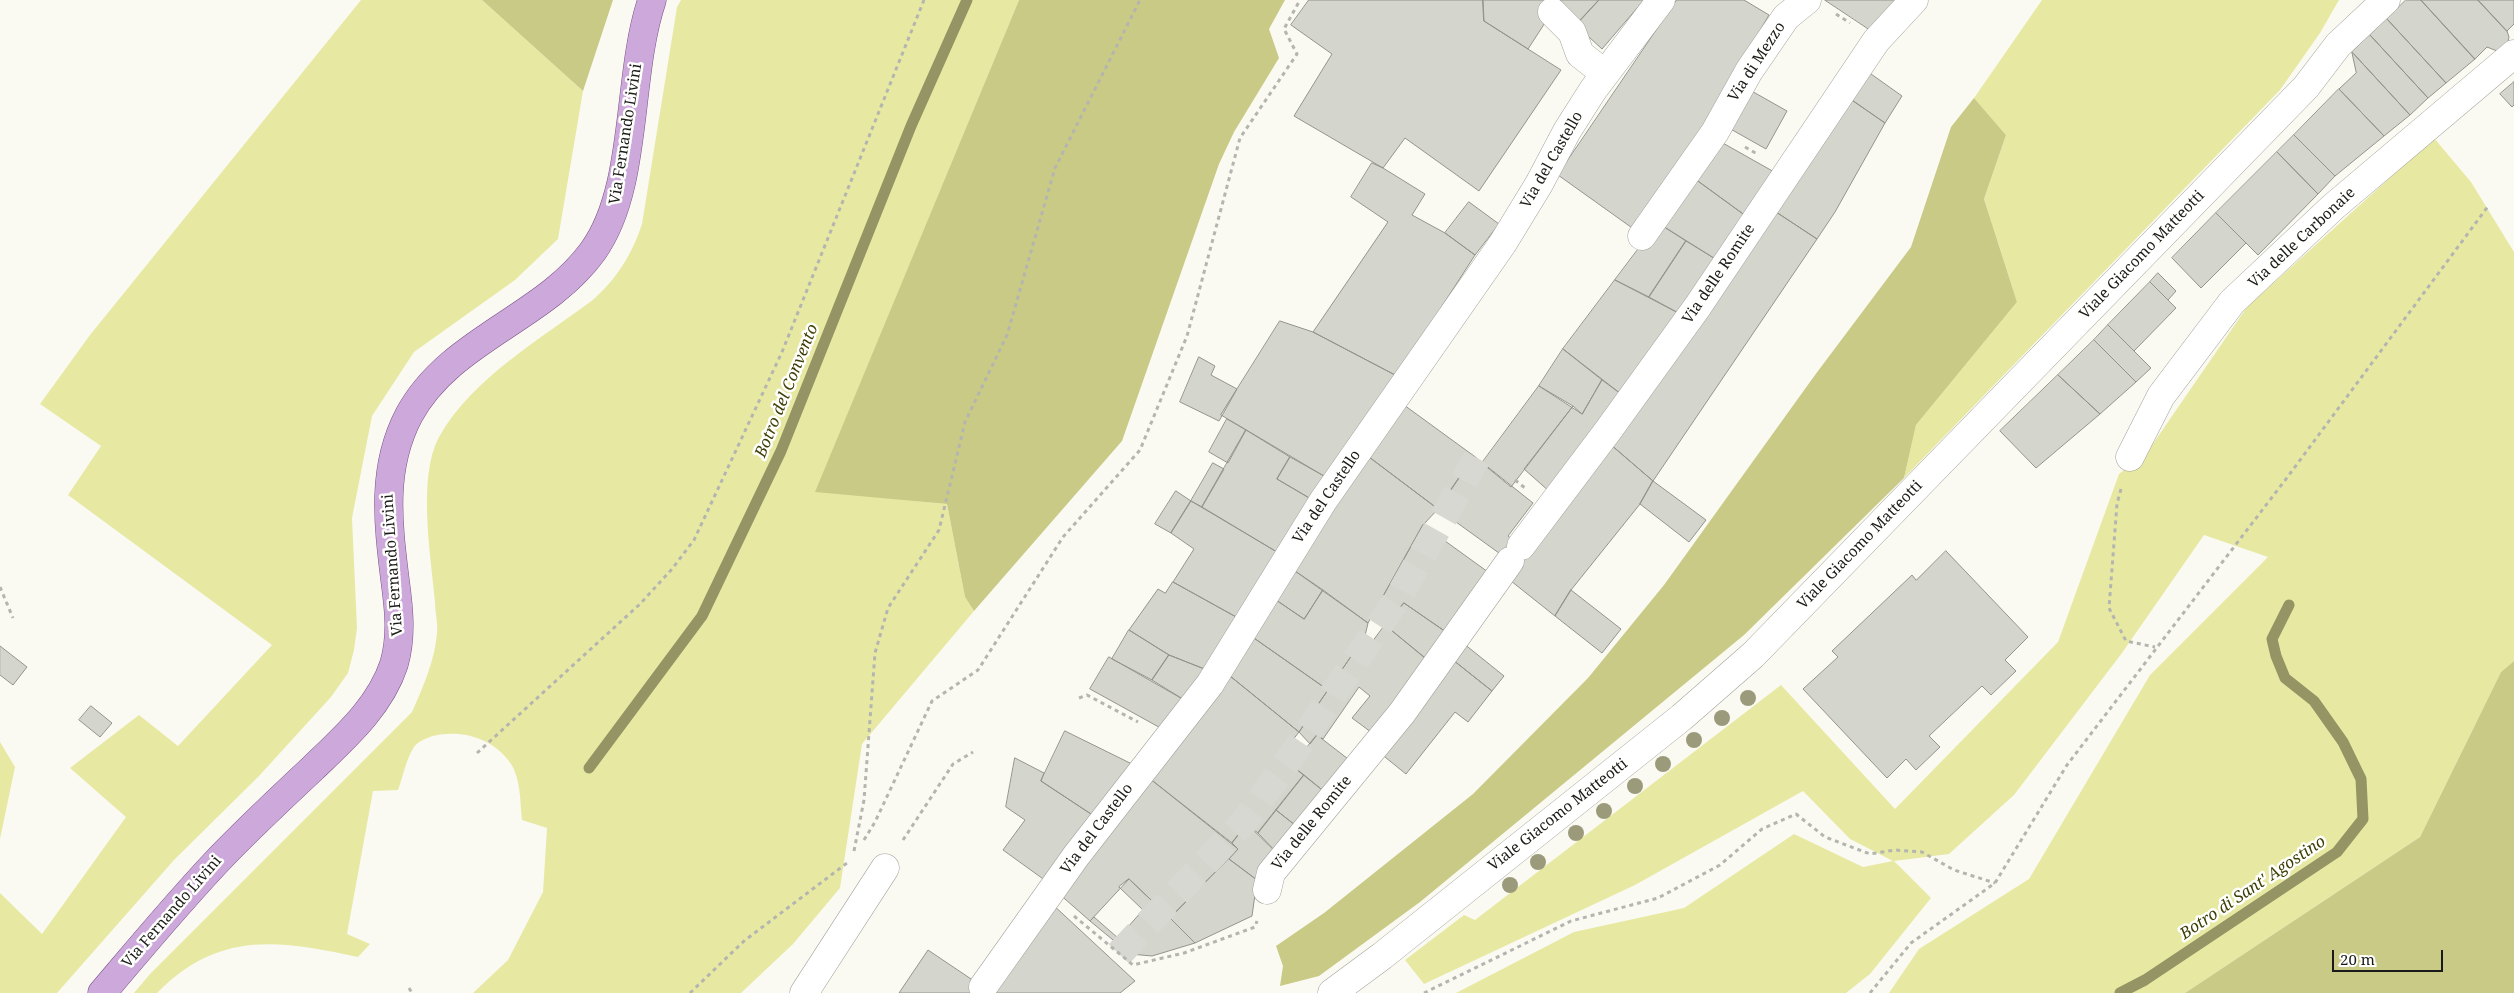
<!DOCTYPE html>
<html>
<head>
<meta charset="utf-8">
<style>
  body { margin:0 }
  #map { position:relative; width:2514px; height:993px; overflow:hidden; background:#fafaf3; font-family:"Noto Serif",serif }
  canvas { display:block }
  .scale { position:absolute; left:2332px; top:950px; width:111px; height:22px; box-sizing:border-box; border:2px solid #1a1a18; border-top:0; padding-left:6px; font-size:15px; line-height:18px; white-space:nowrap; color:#1a1a18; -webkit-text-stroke:4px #fffffe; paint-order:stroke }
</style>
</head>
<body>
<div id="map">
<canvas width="2514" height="993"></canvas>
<div class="scale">20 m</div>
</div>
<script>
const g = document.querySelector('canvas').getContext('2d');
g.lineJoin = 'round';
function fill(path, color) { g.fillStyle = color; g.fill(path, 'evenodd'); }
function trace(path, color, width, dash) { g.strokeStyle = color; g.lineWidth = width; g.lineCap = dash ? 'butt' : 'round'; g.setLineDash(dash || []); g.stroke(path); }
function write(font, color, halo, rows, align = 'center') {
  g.font = font + ' "Noto Serif",serif'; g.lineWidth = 5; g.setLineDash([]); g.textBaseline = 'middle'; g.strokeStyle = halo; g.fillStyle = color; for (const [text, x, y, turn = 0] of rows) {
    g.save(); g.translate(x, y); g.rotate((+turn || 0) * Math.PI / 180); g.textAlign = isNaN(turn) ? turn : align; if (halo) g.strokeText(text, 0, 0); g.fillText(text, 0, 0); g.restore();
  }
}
const green = new Path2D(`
  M361,0H482L583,91L558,239L515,280L414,352L372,416L352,518L357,628L354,650L348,673L331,697L259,776L174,860L57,993H0V893L42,934L126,817L70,768L139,715L178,746L272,645L68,495L101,446L40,404L90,335Z
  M681,0H1019L816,491L947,504L965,597L974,611L862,744L840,888L793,944L741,993H473L508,960L543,892L547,828L522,820C520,802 521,780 511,764C494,738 461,729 433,736C427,738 418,741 414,747C406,759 403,777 398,790L373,791L347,934L370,944L358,957C279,940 219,930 157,993H134L150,974L412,712C423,687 435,660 437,633C438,623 435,612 435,602C431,556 417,478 439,437C472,378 541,339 594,299C618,277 632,254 642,224L677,7Z
  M2042,0H2339L2320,33L2280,90L1904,478L1916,425L2017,302L1984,199L2006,135L1974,98Z
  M2434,138L2471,182L2514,252V661L2501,672L2420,837L2185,993H1889L1919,949L2029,879L2150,675L2268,557L2204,535L2122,653L2014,795L1949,854L1894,861L1931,898L1870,974L1846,993H1456L1574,932L1684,908L1794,834L1863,867L1893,861L1850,839L1803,791L1635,885L1424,984L1405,960L1464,915L1475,920L1781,685L1895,809L2058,642L2119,474L2148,451L2247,307Z
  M0,742L15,767L0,839Z`);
const forest = new Path2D(`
  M482,0H613L583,91Z
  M1019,0H1285L1269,29L1279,58L1234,132L1219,164L1122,441L974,611L965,597L947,504L815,492Z
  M1974,98L2006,135L1984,199L2017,302L1916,425L1904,478L1744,635L1420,902L1319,976L1280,986L1283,966L1276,946L1324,913L1473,794L1588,678L1664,585L1815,375L1911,247L1951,127Z
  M2514,661V993H2185L2420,837L2501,672Z`);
const stream = new Path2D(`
  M589,768L702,616L781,451L911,126L967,0
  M2120,993L2145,980L2337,852L2363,819L2361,779L2343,742L2314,701L2285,678L2276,656L2272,639L2289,605`);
const building = new Path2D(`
  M1309,0H1483L1484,21L1561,70L1479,191L1405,138L1383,168L1294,116L1332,54L1291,25Z
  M1483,0H1599L1576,25L1552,12L1528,49L1484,21Z
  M1599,0H1644L1602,49L1576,25Z
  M1677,0H1744L1769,15L1694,143L1635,230L1558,175Z
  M1825,0H1904L1878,35Z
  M2406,0H2421L2475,59L2446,83L2387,19Z
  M2421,0H2478L2507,31L2509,37L2507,45L2497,51L2487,47L2475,59Z
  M2478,0H2514V24L2507,31Z
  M2387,19L2446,83L2428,98L2370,35Z
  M2370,35L2428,98L2410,115L2352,52Z
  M2352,52L2410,115L2384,136L2339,89L2356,73Z
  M1864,69L1902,96L1885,123L1846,96Z
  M2514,82V105L2512,107L2500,94Z
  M1748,89L1787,111L1766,149L1727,127Z
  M2339,89L2384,136L2335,176L2294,135Z
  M1846,96L1885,123L1835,212L1817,239L1773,210Z
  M2294,135L2335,176L2318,194L2277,152Z
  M1721,142L1776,173L1750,219L1691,176Z
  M2277,152L2318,194L2258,255L2216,213Z
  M1372,163L1383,168L1425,194L1412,215L1445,233L1475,255L1397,376L1313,332L1388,222L1351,197Z
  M1691,176L1750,219L1717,260L1658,223Z
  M1469,202L1499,224L1475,255L1445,233Z
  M1773,210L1817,239L1653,481L1610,444Z
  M2216,213L2246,243L2201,288L2172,258Z
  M1658,223L1686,241L1649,297L1615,280Z
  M1686,241L1717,260L1684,316L1649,297Z
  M2158,273L2176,291L2168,300L2150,282Z
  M1615,280L1684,316L1625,397L1563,349Z
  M2150,282L2176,308L2134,351L2108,325Z
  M1280,321L1313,332L1397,376L1324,476L1221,415Z
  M2108,325L2151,368L2136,382L2094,340Z
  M2094,340L2136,382L2100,414L2058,375Z
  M1563,349L1602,380L1582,414L1539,386Z
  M1199,357L1215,366L1211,375L1237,389L1219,421L1180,402Z
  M2058,375L2100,414L2036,468L2000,431Z
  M1602,380L1625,397L1550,492L1524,469L1573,406L1582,414Z
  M1539,386L1573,406L1511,487L1482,463Z
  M1404,405L1474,456L1438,509L1365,454Z
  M1227,419L1246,430L1228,463L1209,452Z
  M1246,430L1290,457L1277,479L1311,499L1277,552L1202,507Z
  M1610,444L1653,481L1640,504L1571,590L1555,616L1506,577Z
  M1365,454L1438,509L1423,525L1368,623L1295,571Z
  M1474,456L1533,503L1508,536L1521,546L1510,561L1438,509Z
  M1290,457L1324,476L1311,499L1277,479Z
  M1213,463L1224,469L1202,507L1191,501Z
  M1653,481L1706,520L1689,542L1640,504Z
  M1176,491L1191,501L1171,533L1155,524Z
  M1191,501L1277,552L1238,618L1173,582L1194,549L1171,533Z
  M1423,525L1488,572L1446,632L1404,603L1385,625L1373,615Z
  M1946,551L2028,637L2005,660L2016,671L1991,695L1982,686L1929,736L1940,747L1916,770L1906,759L1887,778L1803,689L1838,657L1832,651L1912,575L1916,580Z
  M1295,571L1323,590L1304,619L1276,600Z
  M1173,582L1238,618L1207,670L1169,655L1129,630L1158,589L1165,593Z
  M1323,590L1368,623L1365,636L1328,690L1251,636L1276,600L1304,619Z
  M1571,590L1621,629L1602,653L1555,616Z
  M1404,603L1446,632L1426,659L1385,625Z
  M1385,625L1429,661L1375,735L1352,718L1370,696L1359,687L1323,739L1317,735L1310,744L1299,732L1365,636L1373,640Z
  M1129,630L1169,655L1152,680L1112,659Z
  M1251,636L1328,690L1299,732L1230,676Z
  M1463,643L1504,676L1492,691L1453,660Z
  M0,646L27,667L13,685L0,675Z
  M1169,655L1207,670L1186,701L1152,680Z
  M1109,657L1186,701L1166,731L1090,689Z
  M1453,660L1492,691L1468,722L1455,712L1406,774L1380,753Z
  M1230,676L1299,732L1280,756L1304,775L1258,833L1247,824L1232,843L1149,778Z
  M91,706L112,723L100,737L79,720Z
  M1065,731L1134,765L1094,816L1041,781Z
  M1317,735L1352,762L1326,793L1292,766Z
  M1015,758L1044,773L1041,781L1094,816L1046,881L1003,850L1025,820L1006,807Z
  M1304,775L1326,793L1300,829L1276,810Z
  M1149,778L1238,849L1170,918L1129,879L1090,921L1057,892Z
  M1276,810L1300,829L1279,855L1258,833Z
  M1247,824L1279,855L1257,880L1229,859L1238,849L1232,843Z
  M1229,859L1257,880L1252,916L1195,943L1170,918Z
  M1129,879L1170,918L1195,943L1152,956L1130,954L1090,921L1094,917L1118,938L1143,910L1119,887Z
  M1051,903L1135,981L1120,993H899L928,950L983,987Z`);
const minorTunnel = new Path2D(`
  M1119,954L1244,822L1295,751L1401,593L1477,458`);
const path = new Path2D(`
  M1836,14L1850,23
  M1745,147L1759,155
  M1515,480L1525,488
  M2121,489L2117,504L2109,608L2126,641L2155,647
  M0,587L13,618
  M1079,698L1087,695L1138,722
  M477,753L640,604L672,569L694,540L782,352L924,0
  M864,840L875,822L932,701L978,670L1063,537L1140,450L1187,336L1240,138L1297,54L1284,29L1300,0
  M903,840L953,764L973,752
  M854,851L864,800L875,653L888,608L939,530L965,422L1007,335L1055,168L1140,0
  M1074,916L1133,965L1184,953L1255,927L1257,921
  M409,988L412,993
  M690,993L744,941L847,863
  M1424,993L1571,921L1658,898L1720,865L1762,829L1796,814L1825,837L1870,854L1895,850L1922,852L1954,870L1995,883
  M1870,993L1911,943L1995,883L2067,765L2286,479L2489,205`);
const minor = new Path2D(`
  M1552,12L1572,32L1580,54L1604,73
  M1642,236L1715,132L1749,71L1786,17L1807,0
  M2130,457L2161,396L2232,302L2333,207L2514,54
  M1521,546L1607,432L1698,306L1876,41L1914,0
  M1267,890L1271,873L1402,713L1510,561
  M983,987L1076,856L1210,684L1323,501L1503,243L1539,184L1567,131L1593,90L1661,0
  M804,993L885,868
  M1332,993L1382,956L1682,717L1753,655L2306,87L2338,45L2386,0`);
const major = new Path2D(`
  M102,993C141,947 180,900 222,856C251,826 282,797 313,768C344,738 380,707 394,664C402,636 399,609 395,580C388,523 381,468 409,415C450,339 544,319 593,251C639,187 626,77 652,0`);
const trees = [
  [1748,698],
  [1722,718],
  [1694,740],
  [1663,764],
  [1635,786],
  [1604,811],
  [1576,833],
  [1538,862],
  [1510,885]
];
const streetNames = [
  ["Via di Mezzo",1757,62,-57],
  ["Via Fernando Livini",626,134,-81],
  ["Via del Castello",1552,160,-60],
  ["Via delle Carbonaie",2302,238,-43],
  ["Viale Giacomo Matteotti",2142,255,-46],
  ["Via delle Romite",1719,274,-56],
  ["Via del Castello",1327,497,-56],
  ["Viale Giacomo Matteotti",1860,545,-46],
  ["Via Fernando Livini",393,565,-94],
  ["Viale Giacomo Matteotti",1558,815,-38],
  ["Via delle Romite",1312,823,-51],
  ["Via del Castello",1097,829,-53],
  ["Via Fernando Livini",172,912,-49]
];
const waterNames = [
  ["Botro del Convento",787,391,-68],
  ["Botro di Sant' Agostino",2253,888,-34]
];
fill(green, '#e7e9a3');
fill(forest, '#c9ca85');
trace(stream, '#949464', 11);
fill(building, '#d4d5cd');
trace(building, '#94948d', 1);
trace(minorTunnel, '#d8d8d2', 28, [28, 14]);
trace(minor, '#a2a29b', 29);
trace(major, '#795186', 29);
trace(path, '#b5b5b0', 3, [4, 4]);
trace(minor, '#fff', 28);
trace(major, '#cda8da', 28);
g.fillStyle = '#9b9b7c';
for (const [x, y] of trees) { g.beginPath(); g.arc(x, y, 8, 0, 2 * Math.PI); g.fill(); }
write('15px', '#1a1a18', '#fffffe', streetNames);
write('italic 16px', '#3e3e06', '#fffffe', waterNames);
</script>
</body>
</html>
